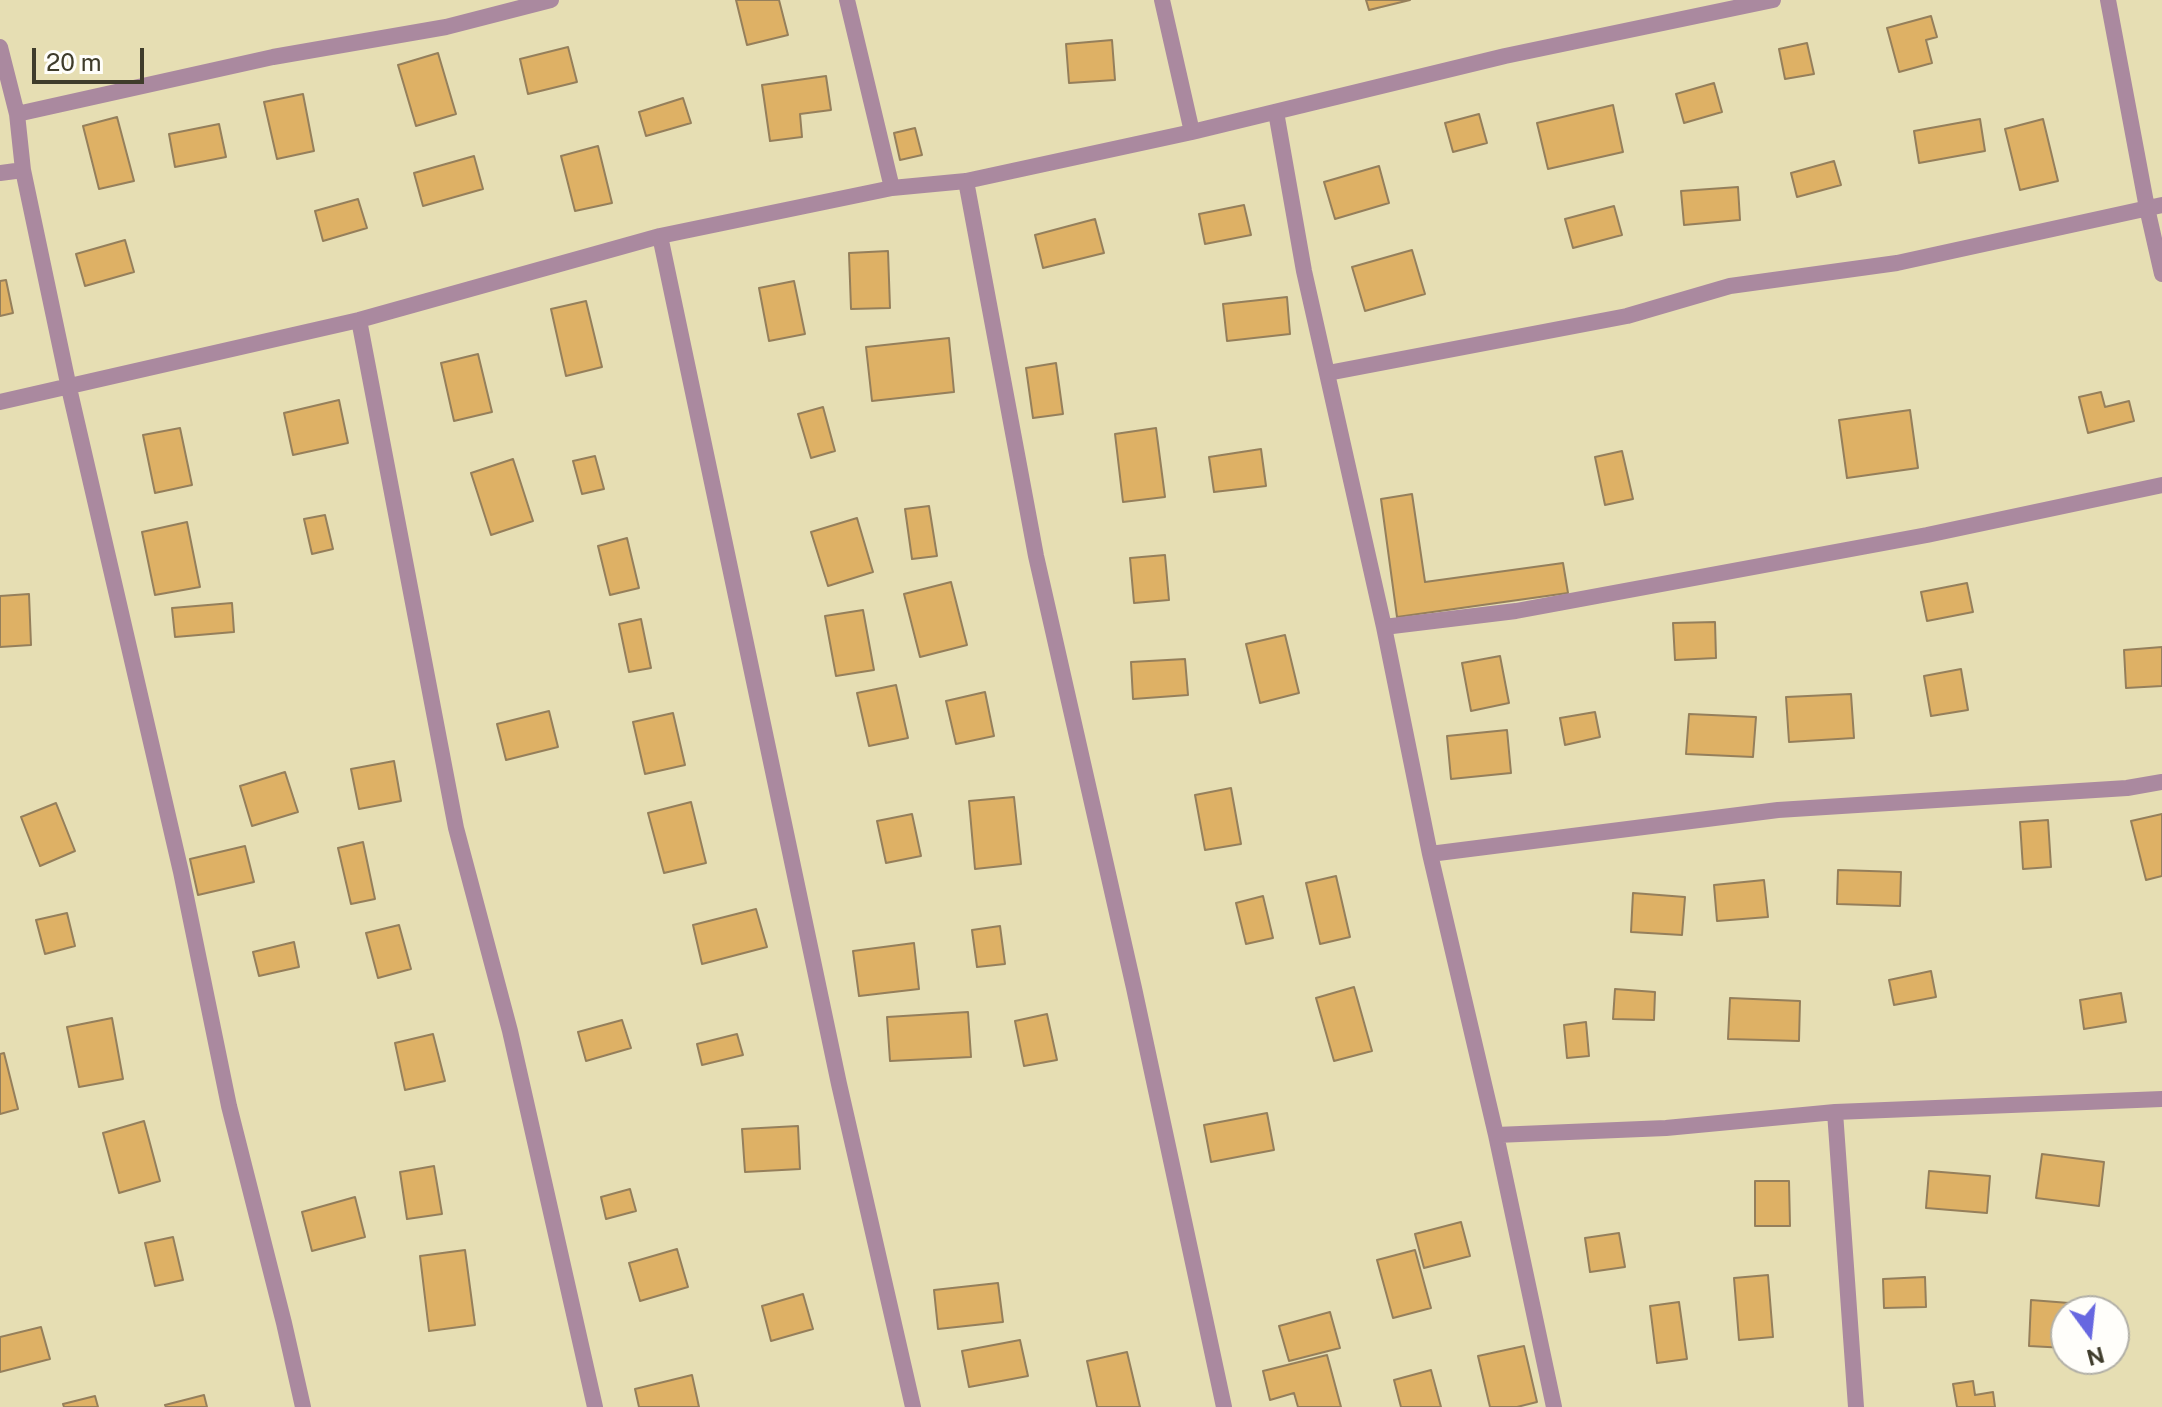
<!DOCTYPE html>
<html>
<head>
<meta charset="utf-8">
<style>
  body { margin:0 }
  #map { position:relative; width:2162px; height:1407px; overflow:hidden; background:#e6deb3; font-family:"Public Sans",sans-serif }
  canvas { display:block }
  .north { position:absolute; left:2050px; top:1295px; width:80px; height:80px; box-sizing:border-box; background:#fffefa; border:2px solid #b2b0a7; border-radius:50%; rotate:165deg; font-size:22px; font-weight:700; line-height:32px; text-align:center; color:#3f3c2b }
  .north::after { content:''; display:block; margin:auto; width:28px; height:36px; background:#6767e0; clip-path:polygon(50% 0,100% 100%,50% 72%,0 100%) }
  .scale { position:absolute; left:32px; top:48px; width:112px; height:36px; box-sizing:border-box; border:4px solid #3f3c2b; border-top:0; padding-left:10px; font-size:24px; line-height:28px; white-space:nowrap; color:#3f3c2b; -webkit-text-stroke:6px #fffefa; paint-order:stroke }
</style>
</head>
<body>
<div id="map">
<canvas width="2162" height="1407"></canvas>
<div class="north">N</div>
<div class="scale">20 m</div>
</div>
<script>
const g = document.querySelector('canvas').getContext('2d');
g.lineJoin = 'round';
function fill(path, color) { g.fillStyle = color; g.fill(path, 'evenodd'); }
function trace(path, color, width, dash) { g.strokeStyle = color; g.lineWidth = width; g.lineCap = dash ? 'butt' : 'round'; g.setLineDash(dash || []); g.stroke(path); }
const building = new Path2D(`
  M736,0H779L788,35L747,45Z
  M1366,0H1410L1369,10Z
  M1931,16L1937,37L1926,40L1932,63L1899,72L1887,28Z
  M1112,40L1115,80L1069,83L1066,44Z
  M1807,43L1814,74L1785,79L1779,49Z
  M568,47L577,82L528,94L520,59Z
  M438,53L456,114L416,126L398,65Z
  M826,76L831,110L800,114L802,137L770,141L762,85Z
  M1714,83L1722,112L1684,123L1676,94Z
  M303,94L314,151L277,159L264,102Z
  M683,98L691,123L646,136L639,112Z
  M1613,105L1623,152L1548,169L1537,123Z
  M1479,114L1487,143L1453,152L1445,123Z
  M117,117L134,181L99,189L83,126Z
  M1980,119L1985,151L1919,163L1914,131Z
  M2043,119L2058,181L2020,190L2005,129Z
  M219,124L226,157L175,167L169,134Z
  M915,128L922,155L900,160L894,133Z
  M598,146L612,203L575,211L561,156Z
  M474,156L483,189L423,206L414,173Z
  M1834,161L1841,185L1797,197L1791,173Z
  M1379,166L1389,203L1335,219L1324,182Z
  M1738,187L1740,220L1684,225L1681,191Z
  M358,199L367,228L323,241L315,211Z
  M1244,205L1251,235L1205,244L1199,214Z
  M1614,206L1622,235L1573,248L1565,219Z
  M1095,219L1104,253L1043,268L1035,235Z
  M125,240L134,272L85,286L76,254Z
  M1412,250L1425,294L1365,311L1352,267Z
  M888,251L890,308L851,309L849,253Z
  M6,280L13,313L0,316V281Z
  M794,281L805,334L769,341L759,288Z
  M1287,297L1290,334L1227,341L1223,304Z
  M586,301L602,367L566,376L551,309Z
  M949,338L954,392L872,401L866,347Z
  M478,354L492,412L454,421L441,363Z
  M1056,363L1063,414L1033,418L1026,368Z
  M2101,392L2105,407L2129,401L2134,421L2088,433L2079,397Z
  M339,400L348,443L293,455L284,413Z
  M823,407L835,451L811,458L798,414Z
  M1910,410L1918,468L1847,478L1839,420Z
  M180,428L192,485L155,493L143,435Z
  M1156,428L1165,497L1123,502L1115,434Z
  M1261,449L1266,486L1214,492L1209,457Z
  M1622,451L1633,499L1605,505L1595,457Z
  M595,456L604,489L582,494L573,461Z
  M513,459L533,521L491,535L471,473Z
  M1412,494L1425,582L1563,563L1568,593L1397,617L1381,499Z
  M929,506L937,556L912,559L905,509Z
  M325,515L333,549L312,554L304,519Z
  M857,518L873,572L828,586L811,532Z
  M187,522L200,587L155,595L142,532Z
  M627,538L639,588L610,595L598,546Z
  M1165,555L1169,600L1134,603L1130,558Z
  M951,582L967,645L920,657L904,594Z
  M1967,583L1973,612L1927,621L1921,592Z
  M29,594L31,645L0,647V596Z
  M232,603L234,632L175,637L172,608Z
  M863,610L874,670L836,676L825,616Z
  M641,619L651,668L629,672L619,624Z
  M1715,622L1716,658L1675,660L1673,623Z
  M1285,635L1299,693L1260,703L1246,644Z
  M2162,647V686L2126,688L2124,650Z
  M1500,656L1509,703L1471,711L1462,663Z
  M1185,659L1188,695L1133,699L1131,662Z
  M1961,669L1968,710L1931,716L1924,676Z
  M896,685L908,738L869,746L857,693Z
  M985,692L994,736L956,744L946,701Z
  M1851,694L1854,738L1789,742L1786,697Z
  M549,711L558,747L506,760L497,724Z
  M1595,712L1600,737L1565,745L1560,718Z
  M673,713L685,765L645,774L633,722Z
  M1689,714L1756,717L1753,757L1686,754Z
  M1507,730L1511,773L1451,779L1447,736Z
  M394,761L401,801L359,809L351,769Z
  M285,772L298,812L252,826L240,786Z
  M1231,788L1241,844L1205,850L1195,795Z
  M1014,797L1021,864L975,869L969,801Z
  M691,802L706,863L664,873L648,813Z
  M56,803L75,851L40,866L21,817Z
  M912,814L921,856L886,863L877,821Z
  M2162,814V876L2146,880L2131,821Z
  M2048,820L2051,867L2023,869L2020,822Z
  M363,842L375,899L351,904L338,848Z
  M245,846L254,882L198,895L190,859Z
  M1838,870L1901,872L1900,906L1837,904Z
  M1336,876L1350,937L1320,944L1306,883Z
  M1764,880L1768,917L1717,921L1714,885Z
  M1633,893L1685,897L1682,935L1631,932Z
  M1263,896L1273,938L1246,944L1236,903Z
  M756,909L767,947L702,964L693,925Z
  M67,913L75,946L45,954L36,920Z
  M399,925L411,969L378,978L366,933Z
  M1000,926L1005,964L977,967L972,930Z
  M294,942L299,967L259,976L253,952Z
  M914,943L919,989L859,996L853,951Z
  M1931,971L1936,997L1894,1005L1889,980Z
  M1354,987L1372,1051L1334,1061L1316,998Z
  M1615,989L1655,992L1654,1020L1613,1019Z
  M2121,993L2126,1022L2084,1029L2080,1000Z
  M1730,998L1800,1001L1799,1041L1728,1039Z
  M968,1012L971,1057L890,1061L887,1017Z
  M1047,1014L1057,1060L1024,1066L1015,1021Z
  M112,1018L123,1079L79,1087L67,1027Z
  M622,1020L631,1048L586,1061L578,1032Z
  M1586,1022L1589,1056L1567,1058L1564,1025Z
  M433,1034L445,1081L405,1090L395,1043Z
  M737,1034L743,1055L702,1065L697,1044Z
  M4,1053L18,1109L0,1114V1054Z
  M1267,1113L1274,1150L1211,1162L1204,1125Z
  M144,1121L160,1181L119,1193L103,1133Z
  M798,1126L800,1169L745,1172L742,1129Z
  M2042,1154L2104,1162L2099,1206L2036,1198Z
  M434,1166L442,1214L407,1219L400,1172Z
  M1929,1171L1990,1176L1987,1213L1926,1208Z
  M1755,1181H1789L1790,1226H1755Z
  M630,1189L636,1211L606,1219L601,1197Z
  M355,1197L365,1237L312,1251L302,1212Z
  M1461,1222L1470,1256L1424,1268L1415,1234Z
  M1619,1233L1625,1267L1590,1272L1585,1238Z
  M173,1237L183,1280L155,1286L145,1243Z
  M677,1249L688,1287L640,1301L629,1263Z
  M465,1250L475,1325L429,1331L420,1256Z
  M1415,1250L1431,1308L1393,1318L1377,1260Z
  M1768,1275L1773,1337L1739,1340L1734,1278Z
  M1925,1277L1926,1307L1884,1308L1883,1279Z
  M998,1283L1003,1322L938,1329L934,1290Z
  M803,1294L813,1329L771,1341L762,1306Z
  M2031,1300L2069,1303L2068,1311H2066V1348L2029,1346Z
  M1679,1302L1687,1359L1657,1363L1650,1306Z
  M1330,1312L1340,1348L1289,1361L1279,1326Z
  M41,1327L50,1359L0,1372V1337Z
  M1020,1340L1028,1376L969,1387L962,1351Z
  M1524,1346L1537,1402L1517,1407H1490L1478,1356Z
  M1127,1352L1140,1407H1097L1087,1361Z
  M1327,1355L1341,1407H1298L1294,1393L1270,1400L1263,1371Z
  M1431,1370L1441,1407H1401L1394,1380Z
  M692,1375L699,1407H639L635,1389Z
  M1973,1381L1975,1395L1993,1392L1995,1407H1957L1953,1384Z
  M204,1395L207,1407H166L165,1405Z
  M95,1396L98,1407H64L63,1404Z`);
const street = new Path2D(`
  M847,0L892,188
  M1162,0L1192,132
  M2108,0L2147,208L2162,274
  M0,47L17,114L23,170L69,388L181,872L229,1106L284,1323L303,1407
  M1276,112L1304,271L1384,627L1430,854L1496,1135L1554,1407
  M17,114L273,57L446,27L551,0
  M0,173L23,170
  M966,181L1036,556L1134,988L1224,1407
  M660,236L839,1084L913,1407
  M359,320L456,828L510,1031L595,1407
  M1328,373L1627,316L1730,286L1897,263L2162,205
  M0,402L359,320L660,236L892,188L966,181L1192,132L1505,56L1773,0
  M1384,627L1516,611L1927,535L2162,485
  M1430,854L1778,810L2127,788L2162,782
  M1835,1112L1856,1407
  M1496,1135L1666,1128L1835,1112L2162,1099`);
fill(building, '#deb165');
trace(building, '#957f5b', 2);
trace(street, '#aa899f', 16);
</script>
</body>
</html>
